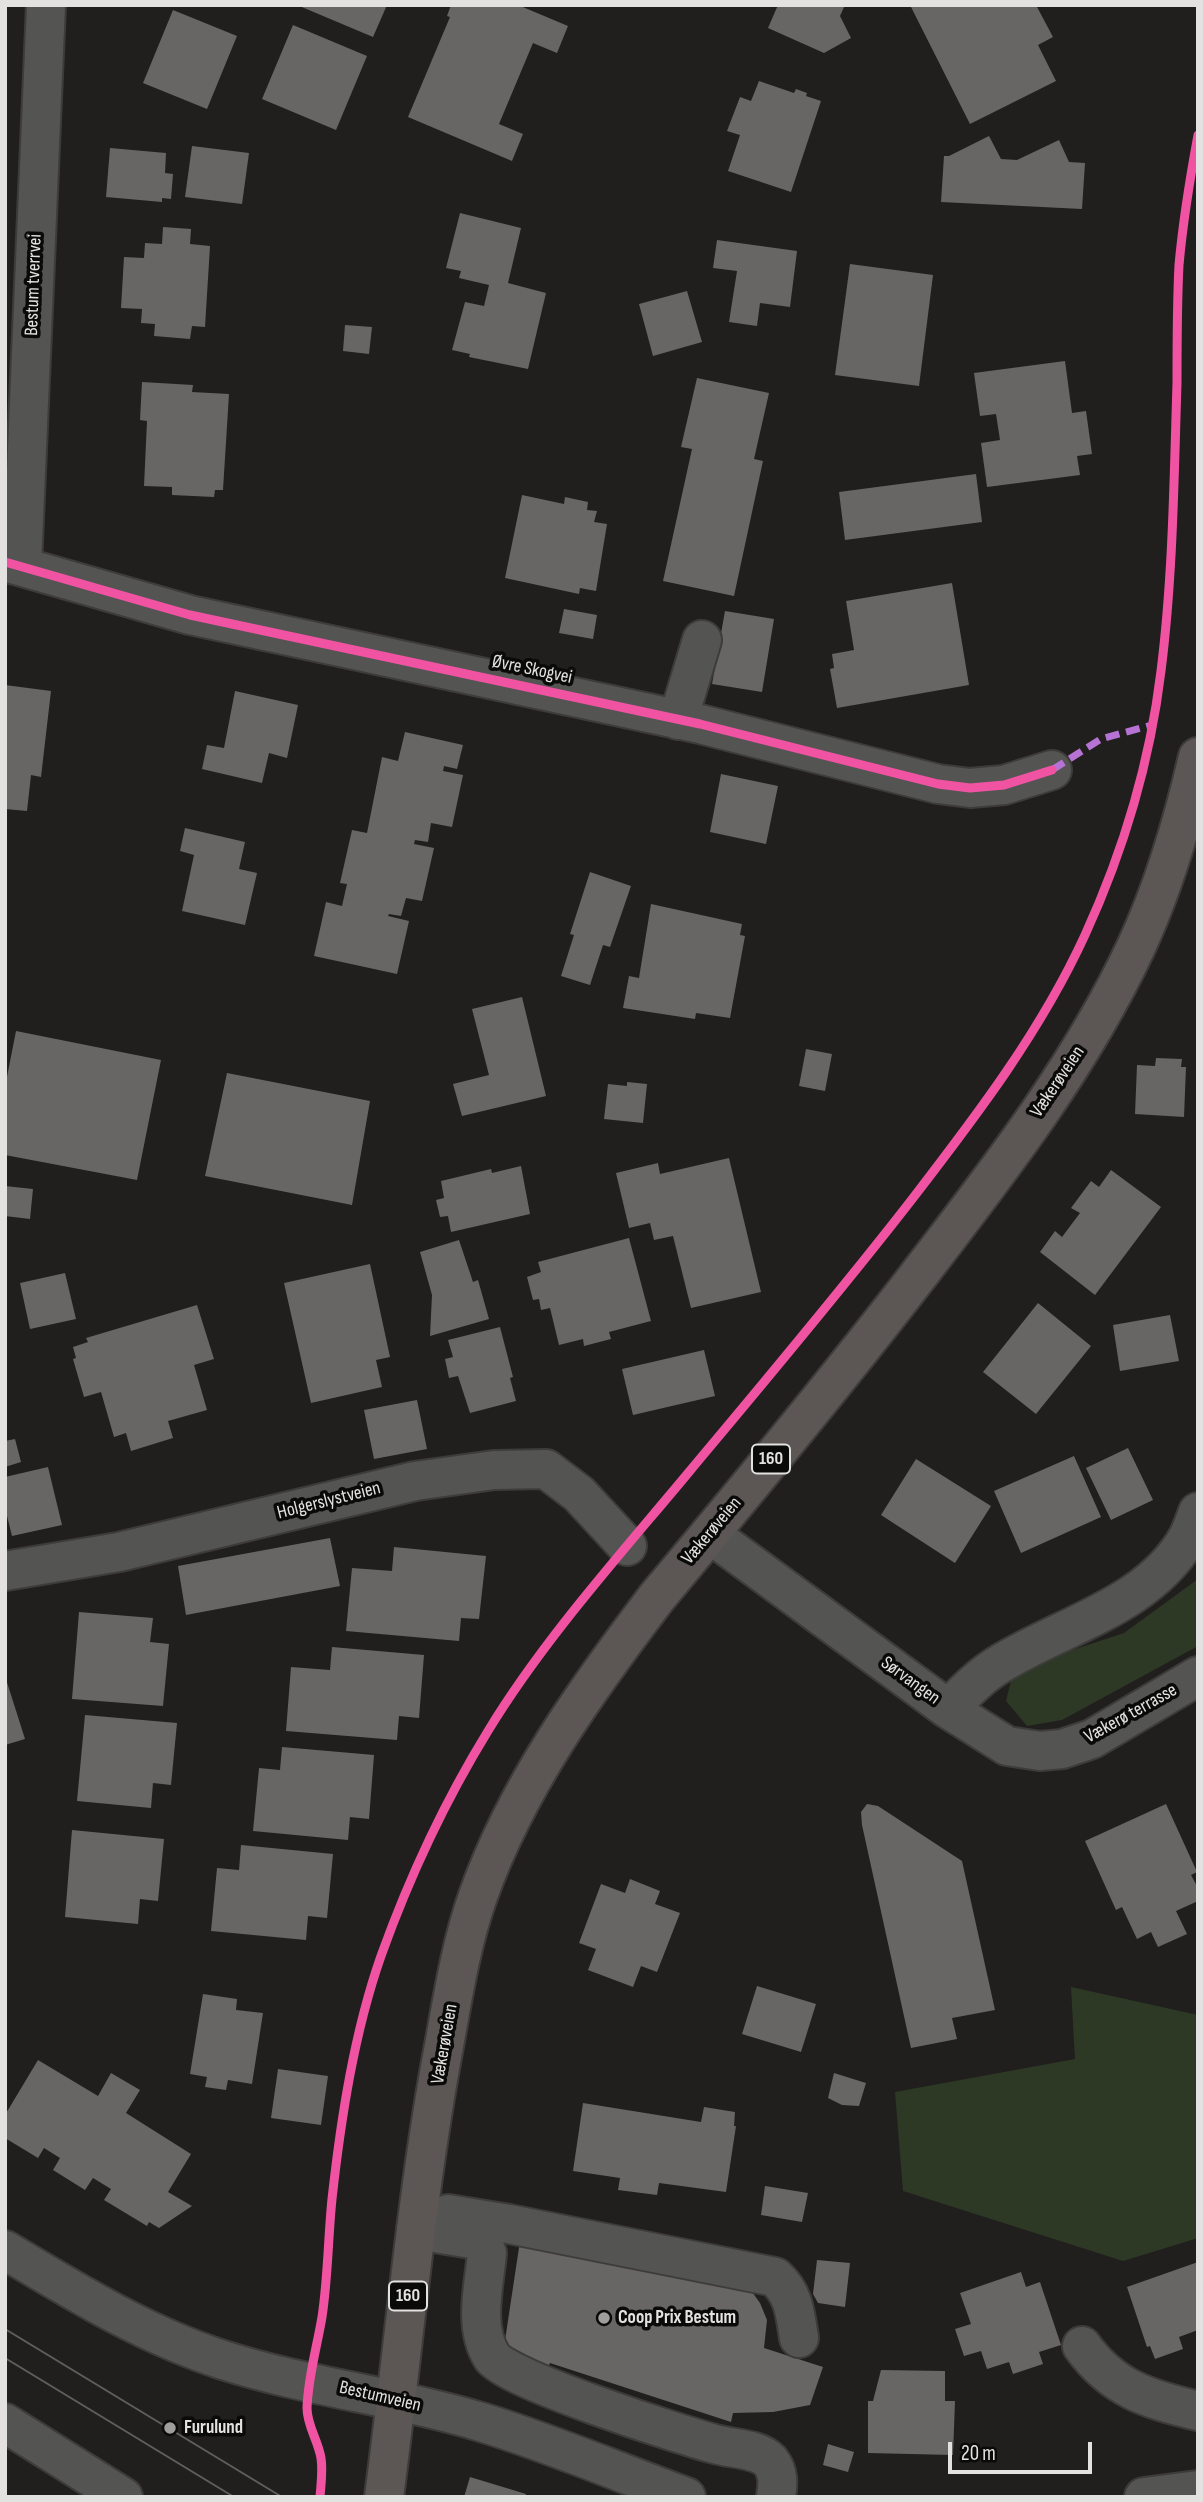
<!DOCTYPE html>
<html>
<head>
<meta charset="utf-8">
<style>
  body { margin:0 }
  #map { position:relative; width:1203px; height:2502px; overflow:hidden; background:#201f1e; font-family:"Sofia Sans Condensed",sans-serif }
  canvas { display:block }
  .frame { position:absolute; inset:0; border:7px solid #e3e2e0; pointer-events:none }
  .scale { position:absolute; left:948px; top:2442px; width:144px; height:32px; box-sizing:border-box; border:4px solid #e3e2e0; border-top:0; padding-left:9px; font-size:21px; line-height:24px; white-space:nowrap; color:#e3e2e0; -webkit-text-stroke:5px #0a0a09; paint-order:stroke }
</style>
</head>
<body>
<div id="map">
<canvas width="1203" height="2502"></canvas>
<div class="frame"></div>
<div class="scale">20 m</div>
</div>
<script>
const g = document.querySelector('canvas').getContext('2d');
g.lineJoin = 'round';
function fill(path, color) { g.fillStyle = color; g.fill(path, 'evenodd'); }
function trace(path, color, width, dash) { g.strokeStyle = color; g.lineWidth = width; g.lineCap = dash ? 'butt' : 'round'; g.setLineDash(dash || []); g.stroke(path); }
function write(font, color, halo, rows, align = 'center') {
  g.font = font + ' "Sofia Sans Condensed",sans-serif'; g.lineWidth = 7; g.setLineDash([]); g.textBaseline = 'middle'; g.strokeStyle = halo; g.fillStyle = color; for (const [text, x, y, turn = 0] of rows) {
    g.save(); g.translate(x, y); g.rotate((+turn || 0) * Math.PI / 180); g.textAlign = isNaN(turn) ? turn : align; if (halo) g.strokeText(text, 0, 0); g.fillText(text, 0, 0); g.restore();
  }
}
const green = new Path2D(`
  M1198,1579V1646L1062,1720L1027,1726L1006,1701L1011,1681L1021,1667L1124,1633Z
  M1071,1987L1198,2015V2238L1123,2261L903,2191L895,2092L1075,2059Z`);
const building = new Path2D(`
  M297,5H387L373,37Z
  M451,5H518L568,26L557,53L533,43L499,124L523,134L512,161L408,117L450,17L447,16Z
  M778,5H845L840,16L851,38L824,53L768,28Z
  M910,5H1036L1053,37L1038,45L1056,81L970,124Z
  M173,10L237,36L207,109L143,83Z
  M293,25L367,56L336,130L262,99Z
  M759,81L794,93L796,89L807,93L806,96L821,101L791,192L728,171L740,135L727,131L740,97L751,101Z
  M989,136L1001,159L1017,160L1059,140L1069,162L1085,163L1082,209L941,202L944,156H949Z
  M192,146L249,153L242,204L185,197Z
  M110,148L166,153L165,173L173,174L171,199L162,198V202L106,197Z
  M460,213L521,228L508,283L546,293L528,369L469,357L470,354L452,350L465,302L484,306L489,285L459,278L461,271L446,268Z
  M163,227L191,229L190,244L210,246L205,327L192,326L190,339L154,336L155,324L141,323L142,309L121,308L124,257L144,258L145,243L162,244Z
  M717,240L797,251L790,307L760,303L757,326L729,322L737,271L713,268Z
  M850,264L933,275L919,386L835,375Z
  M687,291L702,342L653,356L639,304Z
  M345,325L372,327L369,354L343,351Z
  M1065,361L1072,413L1086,411L1092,454L1077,456L1080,475L987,487L981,443L1000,440L996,414L980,416L974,373Z
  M697,378L769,393L754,459L763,461L734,596L663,581L692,449L681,447Z
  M142,382L193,385L192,392L229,394L223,490H215L214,497L172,495V487L144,486L147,421L140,420Z
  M976,474L982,522L845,540L839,492Z
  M522,495L564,504L565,497L588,502L587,510L597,511L594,522L607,524L596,591L580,588L579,594L505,578Z
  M952,583L969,685L837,708L830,669L834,668L832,654L854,650L846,601Z
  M564,609L597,615L593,639L559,633Z
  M725,611L774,619L762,692L712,684Z
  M5,685L51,691L41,777L31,775L27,811L5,809Z
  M235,691L298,705L287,758L269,753L262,783L202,769L207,745L224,748Z
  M405,732L463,745L457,769L444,766L443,771L463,775L452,827L431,823L428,842L415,840L414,844L434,848L422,901L406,898L401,916L389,914L388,916L409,921L397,974L314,956L326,902L342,906L347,884L340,883L352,830L367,833L382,757L398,761Z
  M721,774L778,786L766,844L710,832Z
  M185,828L245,842L239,869L257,873L245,925L182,911L194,855L180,851Z
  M590,872L631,886L610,947L603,945L590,985L561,976L574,935L570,934Z
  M651,904L742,924L740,935L745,936L730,1018L696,1013L695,1019L623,1008L629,976L639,978Z
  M522,997L546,1096L462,1116L453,1084L489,1075L472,1009Z
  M16,1031L161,1060L137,1180L5,1155V1087Z
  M806,1049L832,1054L825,1091L799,1086Z
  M1156,1058L1182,1059L1181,1067H1186L1184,1117L1135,1114L1137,1065L1155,1066Z
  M227,1073L370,1101L352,1205L205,1176Z
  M627,1082L647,1084L643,1123L604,1119L608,1084L627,1086Z
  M729,1158L761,1292L691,1308L673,1236L654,1240L650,1223L629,1228L616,1173L658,1163L660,1174Z
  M521,1166L530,1214L451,1232L448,1216L440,1217L436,1200L444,1198L441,1181L491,1169L492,1173Z
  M1111,1170L1161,1207L1095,1295L1040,1252L1055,1231L1062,1237L1080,1213L1071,1208L1091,1181L1099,1187Z
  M5,1186L33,1189L30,1219L5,1216Z
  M629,1238L651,1321L609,1332L611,1339L584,1346L583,1339L559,1345L550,1308L541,1310L539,1299L533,1300L527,1277L541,1272L538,1262Z
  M459,1240L473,1282L478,1280L489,1319L430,1336L432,1295L420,1252Z
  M370,1264L390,1357L376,1360L382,1387L311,1403L284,1283Z
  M65,1273L76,1319L30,1329L20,1283Z
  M1038,1303L1091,1346L1036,1414L983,1372Z
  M197,1305L214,1359L194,1365L207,1410L168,1421L173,1438L131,1451L126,1433L114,1437L101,1392L84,1397L73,1359L76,1358L73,1347L88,1342L86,1338Z
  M1170,1315L1179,1361L1120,1371L1113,1325Z
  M500,1327L513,1377L510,1378L516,1401L470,1413L458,1376L449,1378L445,1359L453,1357L448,1340Z
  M704,1350L715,1396L633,1415L622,1369Z
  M417,1400L427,1449L374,1459L364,1410Z
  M15,1439L21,1462L5,1467V1441Z
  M1128,1448L1153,1500L1111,1520L1086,1468Z
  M1074,1456L1101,1517L1021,1553L994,1491Z
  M916,1459L991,1506L955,1563L881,1515Z
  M48,1467L62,1525L12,1536L5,1508V1477Z
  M330,1538L340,1586L186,1615L178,1566Z
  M394,1547L486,1556L479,1619L461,1618L459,1641L346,1631L352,1568L392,1571Z
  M79,1612L153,1618L150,1642L169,1644L163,1706L72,1699Z
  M332,1647L424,1655L419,1718L399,1716L397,1740L286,1731L291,1667L330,1670Z
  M5,1676L25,1739L5,1745Z
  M85,1715L177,1723L171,1785L153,1783L151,1808L77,1801Z
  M282,1747L374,1755L369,1819L350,1817L348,1840L253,1831L259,1768L280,1770Z
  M867,1804L878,1806L962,1861L995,2010L952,2018L957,2039L911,2048L862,1825L861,1812Z
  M1166,1804L1197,1872L1191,1875L1198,1888V1901L1176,1911L1187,1934L1158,1947L1151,1932L1137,1939L1122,1907L1116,1910L1085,1841Z
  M72,1830L164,1839L158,1901L140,1899L138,1924L65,1917Z
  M241,1845L333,1854L327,1918L308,1916L306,1940L211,1931L217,1868L239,1870Z
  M630,1879L660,1891L655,1904L680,1913L657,1972L641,1966L633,1987L588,1970L596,1949L579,1943L601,1884L625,1893Z
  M757,1986L816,2004L801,2052L742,2034Z
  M203,1994L237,1999L236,2010L263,2013L252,2084L228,2080L226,2090L205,2087L207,2077L190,2074Z
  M38,2060L98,2096L111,2073L140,2090L126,2113L191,2154L168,2192L192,2206L159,2228L149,2222L147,2226L104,2200L111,2189L93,2178L85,2190L53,2170L60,2158L44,2148L38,2158L5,2138V2115Z
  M278,2069L328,2076L321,2125L271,2118Z
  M834,2073L866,2083L859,2106L842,2105L828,2098Z
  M583,2103L701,2122L704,2107L735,2112L734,2126H736L726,2192L659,2183L657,2195L618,2190L620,2178L573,2171Z
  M765,2186L808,2193L802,2222L761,2215Z
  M520,2241L750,2289L760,2303L767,2320L764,2348L823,2367L810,2405L773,2412L733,2413L731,2422L550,2363L548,2367L521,2358V2353L504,2347Z
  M817,2260L850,2263L845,2307L818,2303L813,2294Z
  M1198,2262V2330L1179,2337L1183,2349L1155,2359L1150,2346L1147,2347L1127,2287Z
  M1021,2272L1026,2287L1040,2282L1061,2345L1039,2352L1043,2364L1013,2374L1009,2362L987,2369L981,2351L964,2356L955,2329L971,2324L960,2293Z
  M881,2370L945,2371V2401H955L953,2455L868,2453V2401H873Z
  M828,2444L854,2452L848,2472L823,2465Z
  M470,2477L526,2494L525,2497H464Z`);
const minor = new Path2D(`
  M5,562L190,615L700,724L938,784L970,788L1004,785L1052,770
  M22,565L46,5
  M678,720L702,640
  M710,1534L948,1709L1007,1746L1040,1751L1062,1749L1092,1739L1198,1676
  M5,1571L119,1552L415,1481L494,1470L546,1469L579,1494L627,1546
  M948,1709C964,1693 980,1676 1000,1664C1063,1625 1149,1606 1188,1537C1192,1529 1195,1520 1198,1512
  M448,2214L509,2224L775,2277C794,2294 795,2313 799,2338
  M416,2230L478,2240L483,2244L487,2253C484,2286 473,2327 492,2357C506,2379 681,2435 715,2444C731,2449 758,2448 770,2461C779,2472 778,2484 776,2497
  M5,2250C75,2292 145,2335 223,2360C307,2387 396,2396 481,2422C550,2443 618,2472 686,2497
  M1082,2346C1113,2389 1148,2399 1198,2411
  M5,2423L123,2497
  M1144,2497L1198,2490`);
const major = new Path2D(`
  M384,2497C404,2346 416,2195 444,2046C453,1996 461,1944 478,1896C517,1786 587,1689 657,1597C745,1492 833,1386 917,1277C997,1173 1080,1067 1136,947C1164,887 1183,822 1198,757`);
const tram = new Path2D(`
  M5,2329L282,2497
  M5,2358L234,2497`);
const quiet = new Path2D(`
  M1052,770L1101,739L1152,725`);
const cycleway = new Path2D(`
  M5,562L190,615L700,724L938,784L970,788L1004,785L1052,770
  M320,2497C321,2484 323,2471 321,2458C318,2440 307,2426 307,2408C308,2377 317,2347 322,2317C328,2278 328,2238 332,2199C341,2118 354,2033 381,1956C409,1878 445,1801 488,1731C544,1639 620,1555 689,1472C765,1381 841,1291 913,1198C977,1115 1041,1031 1085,935C1123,852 1150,762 1161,671C1173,576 1174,479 1177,383C1177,344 1177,304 1179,265C1183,221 1190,178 1198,135`);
const markers = [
  [604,2318,7,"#9f9e9c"],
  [170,2428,7,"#9f9e9c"]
];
const shields = [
  [771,1459,38],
  [408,2296,38]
];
const shieldNames = [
  ["160",771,1459],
  ["160",408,2296]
];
const streetNames = [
  ["Bestum tverrvei",34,285,-88],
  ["Øvre Skogvei",532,670,12],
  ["Vækerøveien",1058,1082,-56],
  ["Holgerslystveien",329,1501,-14],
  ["Vækerøveien",712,1531,-50],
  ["Sørvangen",910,1681,36],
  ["Vækerø terrasse",1131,1714,-29],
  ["Vækerøveien",445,2044,-80],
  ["Bestumveien",380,2397,13]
];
const poiNames = [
  ["Coop Prix Bestum",618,2318],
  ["Furulund",184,2428]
];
fill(green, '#2d3925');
fill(building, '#676665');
trace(minor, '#3d3c3b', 42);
trace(major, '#3d3c3b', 42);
trace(minor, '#545452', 38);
trace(major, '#5c5655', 38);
trace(tram, '#5f5e5d', 2);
trace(quiet, '#b673d3', 7, [14, 7]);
trace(cycleway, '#f153a3', 9);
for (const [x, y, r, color] of markers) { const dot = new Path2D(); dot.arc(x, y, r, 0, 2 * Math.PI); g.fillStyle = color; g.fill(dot); trace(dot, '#0a0a09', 2.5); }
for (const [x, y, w] of shields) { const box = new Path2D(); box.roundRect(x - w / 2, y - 14.5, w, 29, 5); g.fillStyle = '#0a0a09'; g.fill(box); trace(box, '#e3e2e0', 2); }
write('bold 18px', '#e3e2e0', null, shieldNames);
write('19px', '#e3e2e0', '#0a0a09', streetNames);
write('bold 19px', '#e3e2e0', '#0a0a09', poiNames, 'left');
</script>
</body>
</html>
